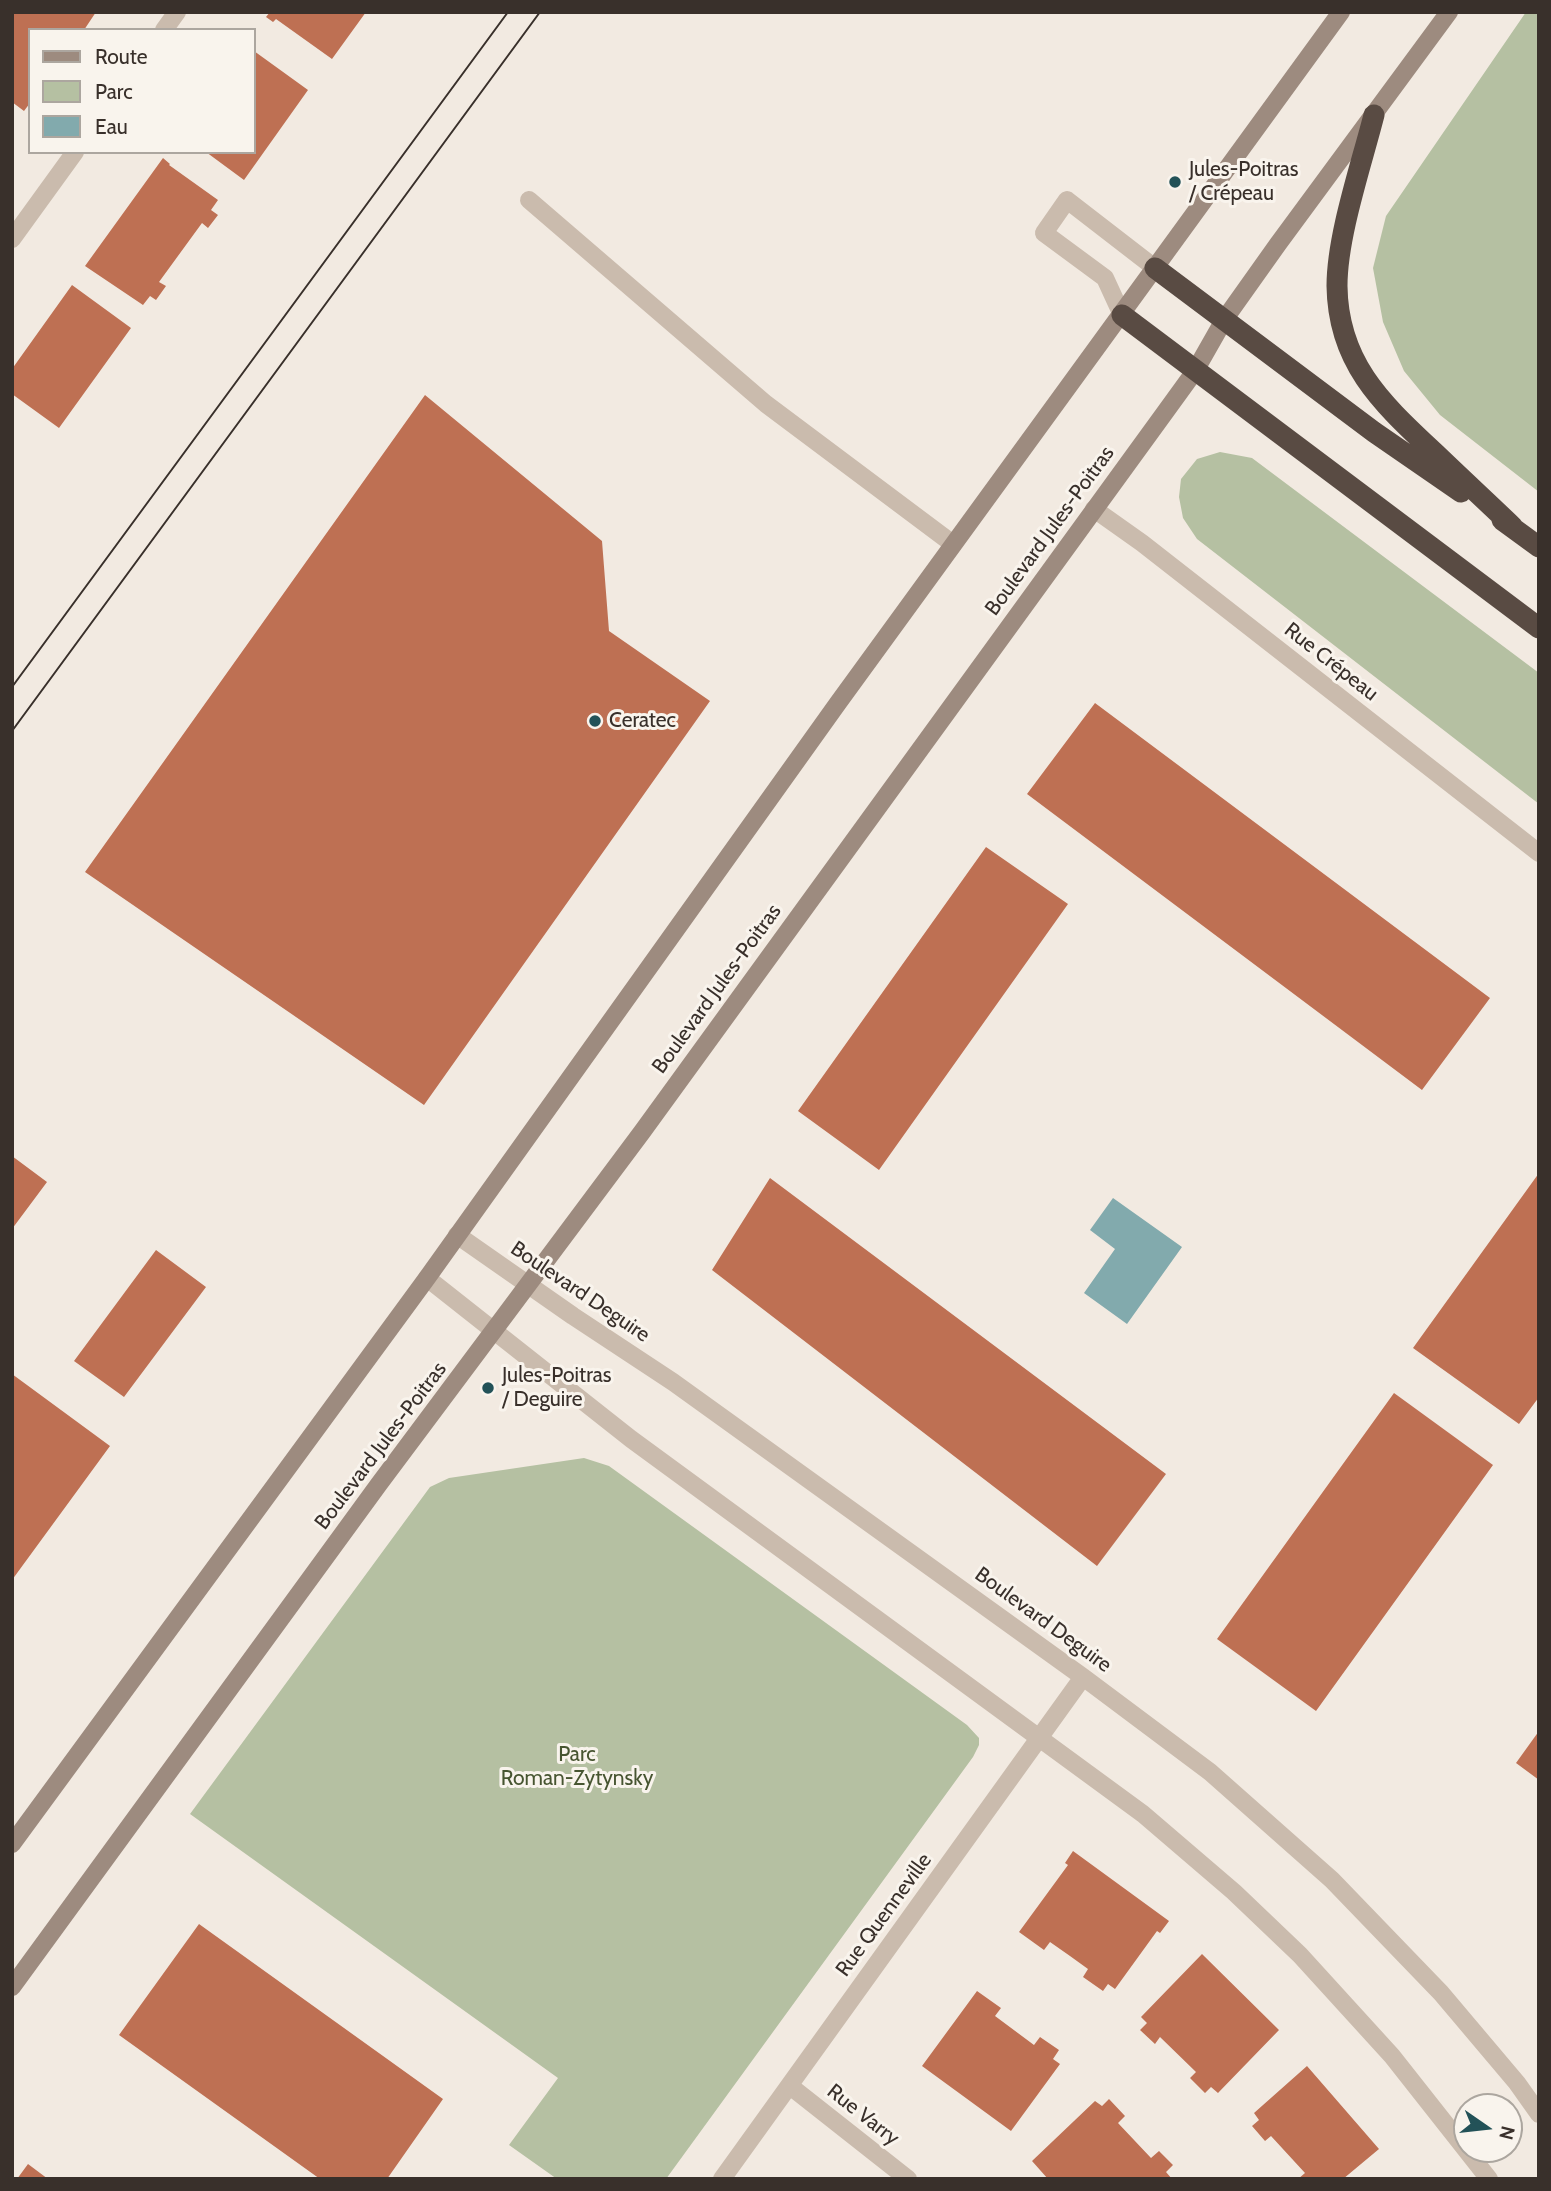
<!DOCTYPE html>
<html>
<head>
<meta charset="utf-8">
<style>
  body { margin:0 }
  #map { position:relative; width:1551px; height:2191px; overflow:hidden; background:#f2eae1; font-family:Cabin,sans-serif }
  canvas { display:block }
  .frame { position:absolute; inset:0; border:14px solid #39302b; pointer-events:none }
  .legend { position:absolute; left:28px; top:28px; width:228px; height:126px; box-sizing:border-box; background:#f9f4ed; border:2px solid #aca69f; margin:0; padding:9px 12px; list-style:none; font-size:21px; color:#39302b }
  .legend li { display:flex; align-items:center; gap:14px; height:35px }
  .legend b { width:35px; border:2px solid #aca69f }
  .north { position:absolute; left:1453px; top:2093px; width:70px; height:70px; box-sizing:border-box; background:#f9f4ed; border:2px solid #aca69f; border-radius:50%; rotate:104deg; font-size:19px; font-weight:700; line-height:28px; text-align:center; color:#39302b }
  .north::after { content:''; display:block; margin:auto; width:24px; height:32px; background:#235258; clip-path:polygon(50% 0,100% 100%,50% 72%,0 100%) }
</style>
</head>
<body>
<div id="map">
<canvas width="1551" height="2191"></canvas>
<div class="frame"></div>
<ul class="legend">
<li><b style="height:9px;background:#9d8b7f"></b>Route</li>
<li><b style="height:19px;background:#b5c0a2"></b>Parc</li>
<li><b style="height:19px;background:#82aaad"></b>Eau</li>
</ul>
<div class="north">N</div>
</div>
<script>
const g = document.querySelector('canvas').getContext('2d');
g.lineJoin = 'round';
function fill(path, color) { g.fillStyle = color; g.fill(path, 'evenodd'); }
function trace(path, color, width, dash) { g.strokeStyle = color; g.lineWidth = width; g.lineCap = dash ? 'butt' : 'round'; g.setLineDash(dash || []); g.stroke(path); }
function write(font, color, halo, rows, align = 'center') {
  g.font = font + ' Cabin,sans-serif'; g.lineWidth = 6; g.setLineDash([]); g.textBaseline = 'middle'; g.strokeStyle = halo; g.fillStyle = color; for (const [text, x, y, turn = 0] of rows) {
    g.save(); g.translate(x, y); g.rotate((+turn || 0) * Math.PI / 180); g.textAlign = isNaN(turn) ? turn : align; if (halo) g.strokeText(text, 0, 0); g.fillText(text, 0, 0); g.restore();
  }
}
const green = new Path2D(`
  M1526,12H1539V492L1440,415L1404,371L1383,322L1373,268L1386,216Z
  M1220,452L1252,458L1539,673V804L1197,539L1183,518L1179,497L1181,479L1197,459Z
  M584,1458L609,1466L967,1725L979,1738V1745L973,1757L666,2179H557L509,2145L558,2078L190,1814L430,1487L449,1478Z`);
const water = new Path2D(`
  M1113,1198L1182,1247L1127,1324L1084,1293L1115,1249L1090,1230Z`);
const building = new Path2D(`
  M12,12H96L84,30H30V103L24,111L12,102Z
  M270,12H366L332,59L276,19L273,22L266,17Z
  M254,51L308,90L244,180L206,152H254Z
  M163,158L170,164L169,165L218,200L211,210L218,215L208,228L202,223L159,282L166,286L156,300L150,296L143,305L85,266Z
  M72,285L131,328L59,428L12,394V369Z
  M425,395L602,541L609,631L710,701L424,1105L85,872Z
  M1095,703L1490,998L1422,1090L1027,794Z
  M986,847L1068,904L879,1170L798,1111Z
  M12,1156L47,1182L12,1229Z
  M1539,1173V1397L1519,1424L1413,1348Z
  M770,1178L1166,1474L1097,1566L712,1270Z
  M156,1250L206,1287L124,1397L74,1361Z
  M12,1374L110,1446L12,1580Z
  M1394,1393L1493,1465L1316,1711L1217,1639Z
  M1539,1731V1780L1516,1763Z
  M1073,1851L1169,1921L1160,1933L1157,1931L1115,1989L1108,1984L1103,1991L1083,1977L1088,1969L1070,1956L1050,1942L1044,1950L1019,1932L1068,1865L1065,1863Z
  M199,1924L443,2099L387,2179H320L119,2035Z
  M1202,1954L1279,2030L1218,2093L1211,2087L1205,2093L1190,2078L1196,2072L1160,2037L1155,2044L1140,2030L1147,2023L1141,2017Z
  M977,1991L1001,2008L995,2016L1034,2045L1040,2037L1059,2050L1053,2059L1060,2064L1011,2131L922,2066Z
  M1307,2066L1379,2149L1343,2179H1298L1305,2173L1271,2136L1265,2141L1252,2126L1259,2120L1254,2113Z
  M1109,2099L1125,2116L1118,2123L1151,2158L1159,2151L1173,2165L1166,2172L1172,2179H1048L1032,2161L1095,2101L1102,2106Z
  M28,2164L48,2179H17Z`);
const lane = new Path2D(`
  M529,200L766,404L953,544
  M1122,315L1105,278L1044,233L1067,200L1155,268`);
const street = new Path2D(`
  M164,30L177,12
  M12,239L75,152
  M1094,509L1142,543L1539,853
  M457,1235L573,1316L673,1382L1083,1677L1210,1772L1332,1880L1441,1993L1517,2083L1539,2114
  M427,1278L631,1439L1143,1814L1234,1892L1300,1955L1392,2056L1489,2179
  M790,2086L908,2179
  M722,2179L1083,1677`);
const secondary = new Path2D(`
  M12,1844L427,1278L838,703L1341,12
  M12,1987L379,1484L642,1132L1166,411L1195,371L1224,320L1278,244L1449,12`);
const highway = new Path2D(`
  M1374,115C1361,166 1337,236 1337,286C1338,365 1384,405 1436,454C1462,479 1488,503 1513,527
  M1155,268L1374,432L1461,492
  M1122,315L1539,628
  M1502,520L1539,547`);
const tram = new Path2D(`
  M12,687L508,12
  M12,731L540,12`);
const markers = [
  [1175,182,7,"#235258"],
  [595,721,7,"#235258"],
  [488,1388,7,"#235258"]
];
const poiNames = [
  ["Jules-Poitras",1189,170],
  ["/ Crépeau",1189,194],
  ["Ceratec",609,721],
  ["Jules-Poitras",502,1376],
  ["/ Deguire",502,1400]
];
const streetNames = [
  ["Boulevard Jules-Poitras",1050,531,-54],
  ["Rue Crépeau",1331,662,38],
  ["Boulevard Jules-Poitras",717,989,-54],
  ["Boulevard Deguire",580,1292,34],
  ["Boulevard Jules-Poitras",381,1446,-53],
  ["Boulevard Deguire",1043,1620,36],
  ["Rue Quenneville",884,1915,-54],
  ["Rue Varry",863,2115,38]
];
const parkNames = [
  ["Parc",577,1755],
  ["Roman-Zytynsky",577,1779]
];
fill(green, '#b5c0a2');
fill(water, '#82aaad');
fill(building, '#be7053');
trace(lane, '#cabbad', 18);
trace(street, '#cabbad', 18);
trace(secondary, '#9d8b7f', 18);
trace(highway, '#594b43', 21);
trace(tram, '#39302b', 2);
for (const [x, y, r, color] of markers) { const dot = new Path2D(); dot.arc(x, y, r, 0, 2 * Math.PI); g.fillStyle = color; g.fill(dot); trace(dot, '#f9f4ed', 2.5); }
write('21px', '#39302b', '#f9f4ed', poiNames, 'left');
write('21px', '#39302b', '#f9f4ed', streetNames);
write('21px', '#475531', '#f9f4ed', parkNames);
</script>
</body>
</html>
